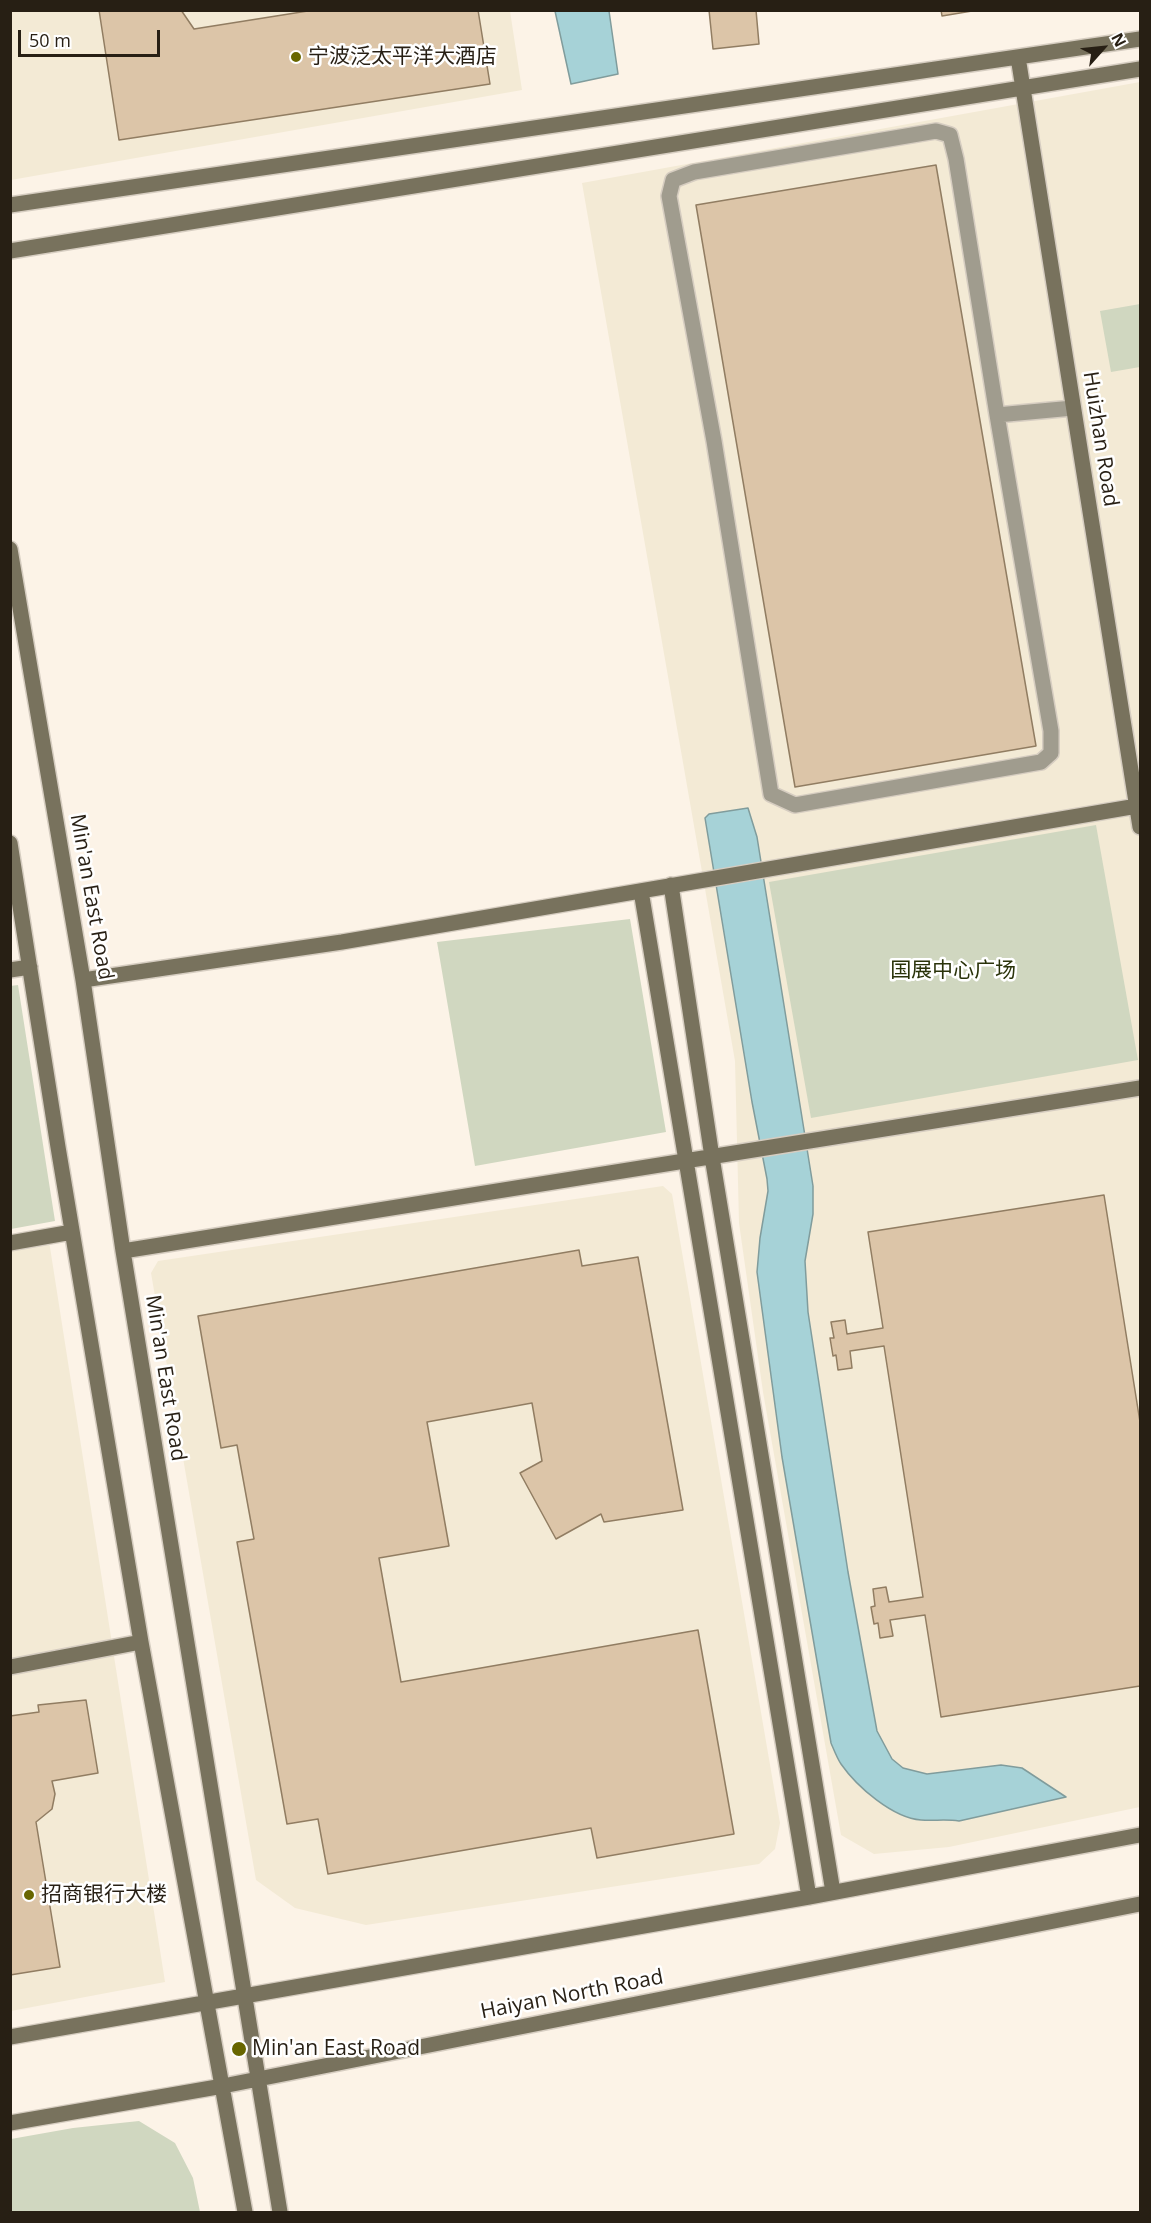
<!DOCTYPE html>
<html>
<head>
<meta charset="utf-8">
<style>
  body { margin:0 }
  #map { position:relative; width:1151px; height:2223px; overflow:hidden; background:#fcf3e7; font-family:"Open Sans",sans-serif }
  canvas { display:block }
  .frame { position:absolute; inset:0; border:12px solid #271f14; pointer-events:none }
  .north { position:absolute; left:1073px; top:18px; width:60px; height:60px; -webkit-text-stroke:4px #fff; paint-order:stroke; rotate:63deg; font-size:16px; font-weight:700; line-height:24px; text-align:center; color:#271f14 }
  .north::after { content:''; display:block; margin:auto; width:21px; height:27px; background:#271f14; clip-path:polygon(50% 0,100% 100%,50% 72%,0 100%) }
  .scale { position:absolute; left:18px; top:30px; width:142px; height:27px; box-sizing:border-box; border:3px solid #271f14; border-top:0; padding-left:8px; font-size:18px; line-height:21px; white-space:nowrap; color:#271f14; -webkit-text-stroke:4px #fff; paint-order:stroke }
</style>
</head>
<body>
<div id="map">
<canvas width="1151" height="2223"></canvas>
<div class="frame"></div>
<div class="north">N</div>
<div class="scale">50 m</div>
</div>
<script>
const g = document.querySelector('canvas').getContext('2d');
g.lineJoin = 'round';
function fill(path, color) { g.fillStyle = color; g.fill(path, 'evenodd'); }
function trace(path, color, width, dash) { g.strokeStyle = color; g.lineWidth = width; g.lineCap = dash ? 'butt' : 'round'; g.setLineDash(dash || []); g.stroke(path); }
function write(font, color, halo, rows, align = 'center') {
  g.font = font + ' "Open Sans","Noto Sans SC",sans-serif'; g.lineWidth = 5; g.setLineDash([]); g.textBaseline = 'middle'; g.strokeStyle = halo; g.fillStyle = color; for (const [text, x, y, turn = 0] of rows) {
    g.save(); g.translate(x, y); g.rotate((+turn || 0) * Math.PI / 180); g.textAlign = isNaN(turn) ? turn : align; if (halo) g.strokeText(text, 0, 0); g.fillText(text, 0, 0); g.restore();
  }
}
const commercial = new Path2D(`
  M11,11H510L522,90L11,180Z
  M1140,82V1807L949,1847L874,1854L841,1835L763,1392L739,1223L735,1061L582,183Z
  M663,1186L672,1194L780,1823L775,1849L759,1864L366,1925L295,1908L256,1880L151,1273L158,1261Z
  M49,1241L165,1982L11,2011V1249Z`);
const green = new Path2D(`
  M1140,304V367L1111,372L1100,311Z
  M1096,825L1138,1060L811,1118L769,882Z
  M630,919L666,1132L475,1166L437,942Z
  M18,985L55,1221L11,1229L10,986Z
  M139,2121L175,2143L193,2178L200,2212H11V2139L73,2128Z`);
const water = new Path2D(`
  M555,11H609L618,74L571,84Z
  M748,808L757,837L813,1186V1214L805,1261L808,1312L848,1572L877,1731L892,1759L903,1768L927,1774L1001,1765L1022,1768L1066,1797L959,1821C946,1819 934,1821 921,1820C893,1818 857,1787 841,1764C837,1758 834,1750 831,1743L782,1457L757,1272L760,1238L768,1191L767,1179L752,1102L705,818L709,814Z`);
const building = new Path2D(`
  M99,10H181L194,29L314,10H478L490,84L119,140Z
  M709,10H756L759,44L713,49Z
  M941,10H978L942,16Z
  M936,165L1036,746L795,787L696,205Z
  M1104,1195L1140,1422V1686L941,1717L925,1615L890,1620L893,1636L880,1638L878,1623L874,1624L871,1607L875,1606L873,1589L886,1587L889,1602L923,1597L884,1346L850,1351L852,1368L838,1370L836,1355L833,1356L830,1338H834L831,1322L845,1320L847,1334L883,1328L868,1232Z
  M579,1250L582,1266L638,1257L683,1510L604,1522L601,1514L556,1539L520,1473L542,1461L532,1403L427,1422L449,1546L379,1558L401,1682L698,1630L734,1834L597,1858L591,1828L328,1874L318,1819L287,1824L237,1542L254,1539L240,1462L237,1445L221,1448L198,1316Z
  M86,1700L98,1773L52,1781L55,1794L52,1809L36,1822L60,1967L10,1975V1716L39,1712L38,1705Z`);
const street = new Path2D(`
  M997,415L1051,731V753L1041,762L795,805L771,794L714,441L669,196L673,180L694,172L936,131L950,135L956,159L997,415L1073,408`);
const secondary = new Path2D(`
  M1018,57L1140,827
  M10,205L1140,39
  M10,251L1140,69
  M10,549L83,980L123,1251L280,2212
  M10,843L58,1147L141,1642L245,2212
  M671,885L712,1157L833,1892
  M641,891L809,1897
  M10,970L30,967
  M83,980L342,942L1137,806
  M10,1243L72,1232
  M123,1251L1140,1088
  M10,1667L141,1642
  M10,2037L809,1897L1140,1835
  M10,2123L223,2086L1140,1904`);
const markers = [
  [296,57,6,"#686600"],
  [29,1895,6,"#686600"],
  [239,2049,8,"#686600"]
];
const poiNames = [
  ["宁波泛太平洋大酒店",308,57],
  ["招商银行大楼",41,1895],
  ["Min'an East Road",252,2049]
];
const streetNames = [
  ["Huizhan Road",1100,439,81],
  ["Min'an East Road",91,897,80],
  ["Min'an East Road",165,1378,81],
  ["Haiyan North Road",572,1995,-11]
];
const parkNames = [
  ["国展中心广场",953,971]
];
fill(commercial, '#f3ead5');
fill(green, '#d0d7c0');
fill(water, '#a6d2d7');
trace(water, '#809c9c', 1.5);
fill(building, '#dcc5a8');
trace(building, '#917d62', 1.5);
trace(street, '#d6cdc1', 18);
trace(secondary, '#d6cdc1', 18);
trace(street, '#a09c8e', 15);
trace(secondary, '#78725d', 15);
for (const [x, y, r, color] of markers) { const dot = new Path2D(); dot.arc(x, y, r, 0, 2 * Math.PI); g.fillStyle = color; g.fill(dot); trace(dot, '#fff', 2); }
write('21px', '#271f14', '#fff', poiNames, 'left');
write('21px', '#271f14', '#fff', streetNames);
write('21px', '#2a330a', '#fff', parkNames);
</script>
</body>
</html>
